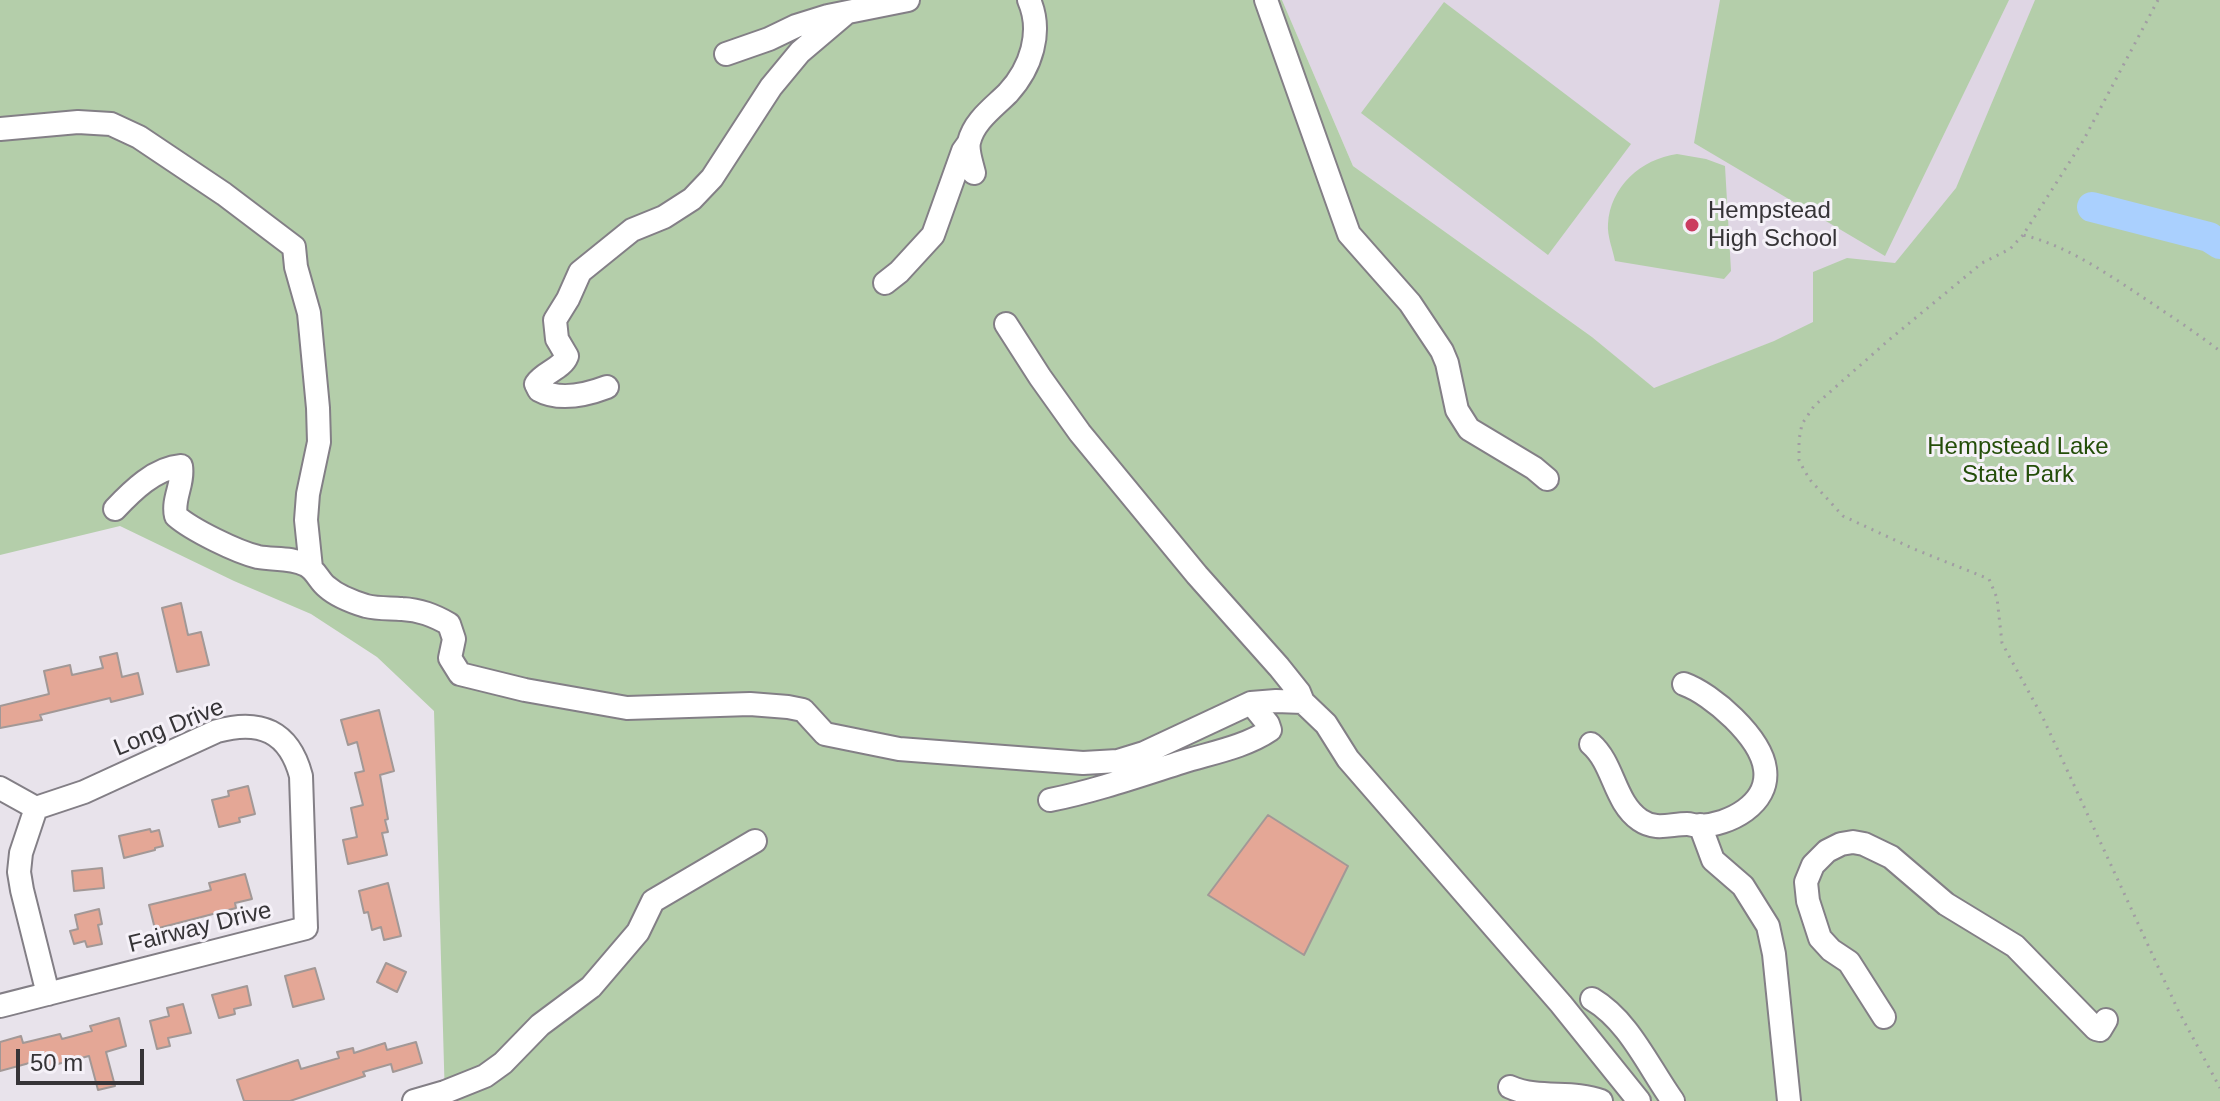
<!DOCTYPE html>
<html>
<head>
<meta charset="utf-8">
<style>
  body { margin:0 }
  #map { position:relative; width:2220px; height:1101px; overflow:hidden; background:#e8e3eb; font-family:Helvetica,sans-serif }
  canvas { display:block }
  .scale { position:absolute; left:16px; top:1049px; width:128px; height:36px; box-sizing:border-box; border:4px solid #363437; border-top:0; padding-left:10px; font-size:24px; line-height:28px; white-space:nowrap; color:#363437; -webkit-text-stroke:6px #f5f1f8; paint-order:stroke }
</style>
</head>
<body>
<div id="map">
<canvas width="2220" height="1101"></canvas>
<div class="scale">50 m</div>
</div>
<script>
const g = document.querySelector('canvas').getContext('2d');
g.lineJoin = 'round';
function fill(path, color) { g.fillStyle = color; g.fill(path, 'evenodd'); }
function trace(path, color, width, dash) { g.strokeStyle = color; g.lineWidth = width; g.lineCap = dash ? 'butt' : 'round'; g.setLineDash(dash || []); g.stroke(path); }
function write(font, color, halo, rows, align = 'center') {
  g.font = font + ' Helvetica,sans-serif'; g.lineWidth = 6; g.setLineDash([]); g.textBaseline = 'middle'; g.strokeStyle = halo; g.fillStyle = color; for (const [text, x, y, turn = 0] of rows) {
    g.save(); g.translate(x, y); g.rotate((+turn || 0) * Math.PI / 180); g.textAlign = isNaN(turn) ? turn : align; if (halo) g.strokeText(text, 0, 0); g.fillText(text, 0, 0); g.restore();
  }
}
const built = new Path2D(`
  M1282,0H2064L1918,284L1654,389L1592,337L1353,166Z`);
const green = new Path2D(`
  M0,0H1282L1353,166L1592,337L1654,388L1774,341L1813,322V272L1847,258L1895,263L1956,188L2035,0H2220V1101H445L434,711L377,657L311,614L234,581L120,526L0,555Z
  M1720,0H2009L1885,256L1694,143Z
  M1444,2L1631,144L1548,255L1361,113Z
  M1677,154L1706,159L1725,166L1731,271L1724,279L1615,261C1613,250 1607,236 1608,224C1610,187 1641,159 1677,154Z`);
const river = new Path2D(`
  M2092,207L2209,237L2220,244`);
const building = new Path2D(`
  M181,603L188,635L201,632L209,665L177,672L162,608Z
  M117,653L122,677L138,673L143,694L111,702L110,698L40,715L42,720L0,728V706L49,694L44,671L70,665L72,675L103,668L100,657Z
  M379,710L394,771L380,775L388,819L385,820L388,832L382,833L387,855L348,864L343,840L357,837L351,808L363,805L355,773L364,771L357,742L348,745L341,720Z
  M248,786L255,814L239,818L240,822L219,827L212,800L229,796L228,791Z
  M1268,815L1348,866L1304,955L1208,895Z
  M150,829L151,832L159,830L163,846L155,848V850L124,858L119,836Z
  M102,868L104,888L74,891L72,871Z
  M245,874L252,899L235,903L236,908L155,929L149,905L211,890L209,883Z
  M388,883L401,936L384,940L381,927L372,930L368,912L364,913L359,891Z
  M99,909L102,924L98,925L102,944L87,947L85,941L74,944L70,931L78,929L75,915Z
  M386,963L406,972L397,992L377,982Z
  M315,968L324,999L293,1007L285,976Z
  M247,986L251,1005L234,1009L235,1014L219,1018L212,995Z
  M183,1004L191,1033L168,1038L170,1046L157,1049L150,1021L169,1016L167,1008Z
  M119,1018L126,1046L106,1052L115,1086L98,1090L89,1056L46,1067L44,1059L0,1071V1042L21,1036L23,1043L60,1034L62,1039L92,1031L90,1026Z
  M416,1042L422,1063L393,1072L391,1064L363,1072L365,1076L290,1101H244L237,1080L298,1060L301,1069L339,1058L337,1052L353,1048L354,1053L385,1043L387,1050Z`);
const path = new Path2D(`
  M2158,0L2083,141L2023,235C2065,245 2103,271 2138,294C2166,313 2194,331 2220,351
  M2023,235L2010,249L1982,263L1890,339L1814,406L1802,424L1799,440V460L1804,470L1811,481L1843,516L1914,549L1989,579L1997,598L2002,643L2043,718L2178,1010L2220,1088`);
const minor = new Path2D(`
  M1266,0L1349,234L1410,303L1442,351L1447,363L1457,410L1469,429L1534,468L1547,479
  M726,54L769,39L796,26L828,16L908,0
  M0,129L78,122L111,124L139,137L224,194L294,247L296,267L309,313L318,408L319,442L308,494L306,520L311,568
  M974,173C972,164 967,151 969,142C974,121 993,108 1008,93C1031,68 1043,32 1029,0
  M885,283L899,272L933,235L963,151L968,144
  M1006,324L1040,377L1080,433L1197,575L1279,667L1299,692L1303,702L1326,724L1348,759L1561,1004L1639,1101
  M607,387C586,395 559,401 539,390L536,384C544,372 562,369 567,356L557,339L555,320L568,299L580,272L632,230L664,217L692,199L712,178L771,87L800,52L846,13
  M115,509C132,491 155,468 181,466C184,484 172,499 176,516C192,530 237,552 258,557C274,560 291,557 306,565C316,570 319,581 327,587C337,596 353,602 366,606C378,609 390,608 402,609C420,610 433,615 449,624L454,639L450,658L460,674L525,690L627,708L750,704L788,707L803,710L825,734L899,749L1083,763L1118,761L1144,753L1251,703L1276,701L1303,702
  M1591,744C1614,764 1614,802 1640,820C1656,831 1670,824 1687,824C1691,824 1695,826 1699,826C1729,825 1770,804 1765,769C1761,737 1712,694 1684,684
  M0,788L36,808L84,792L217,731C260,719 289,731 301,776L306,928L0,1006
  M1050,800C1095,791 1138,776 1182,762C1211,753 1245,747 1270,730L1268,724L1251,703
  M36,808L21,853L19,872L22,890L48,994
  M1700,825L1713,860L1743,886L1768,926L1774,954L1789,1101
  M1592,999C1629,1021 1648,1066 1673,1101
  M1884,1017L1849,962L1831,950L1820,938L1808,901L1806,882L1813,865L1827,851L1841,844L1853,842L1864,844L1891,857L1946,904L2015,946L2096,1029L2100,1030L2106,1020
  M1510,1087C1539,1100 1572,1090 1601,1101
  M414,1101L445,1092L485,1076L503,1063L540,1025L591,987L638,932L653,901L755,841`);
const markers = [
  [1692,225,8,"#cb3b5f"]
];
const poiNames = [
  ["Hempstead",1708,211],
  ["High School",1708,239]
];
const parkNames = [
  ["Hempstead Lake",2018,447],
  ["State Park",2018,475]
];
const streetNames = [
  ["Long Drive",169,728,-22],
  ["Fairway Drive",200,928,-14]
];
fill(built, '#dfd6e4');
fill(green, '#b4ceaa');
trace(river, '#aad0fe', 30);
fill(building, '#e4a796');
trace(building, '#a29896', 2);
trace(minor, '#837f86', 26);
trace(path, '#a19da3', 3, [2, 6]);
trace(minor, '#fff', 22);
for (const [x, y, r, color] of markers) { const dot = new Path2D(); dot.arc(x, y, r, 0, 2 * Math.PI); g.fillStyle = color; g.fill(dot); trace(dot, '#f5f1f8', 3); }
write('24px', '#363437', '#f5f1f8', poiNames, 'left');
write('24px', '#244e09', '#f5f1f8', parkNames);
write('24px', '#363437', '#f5f1f8', streetNames);
</script>
</body>
</html>
